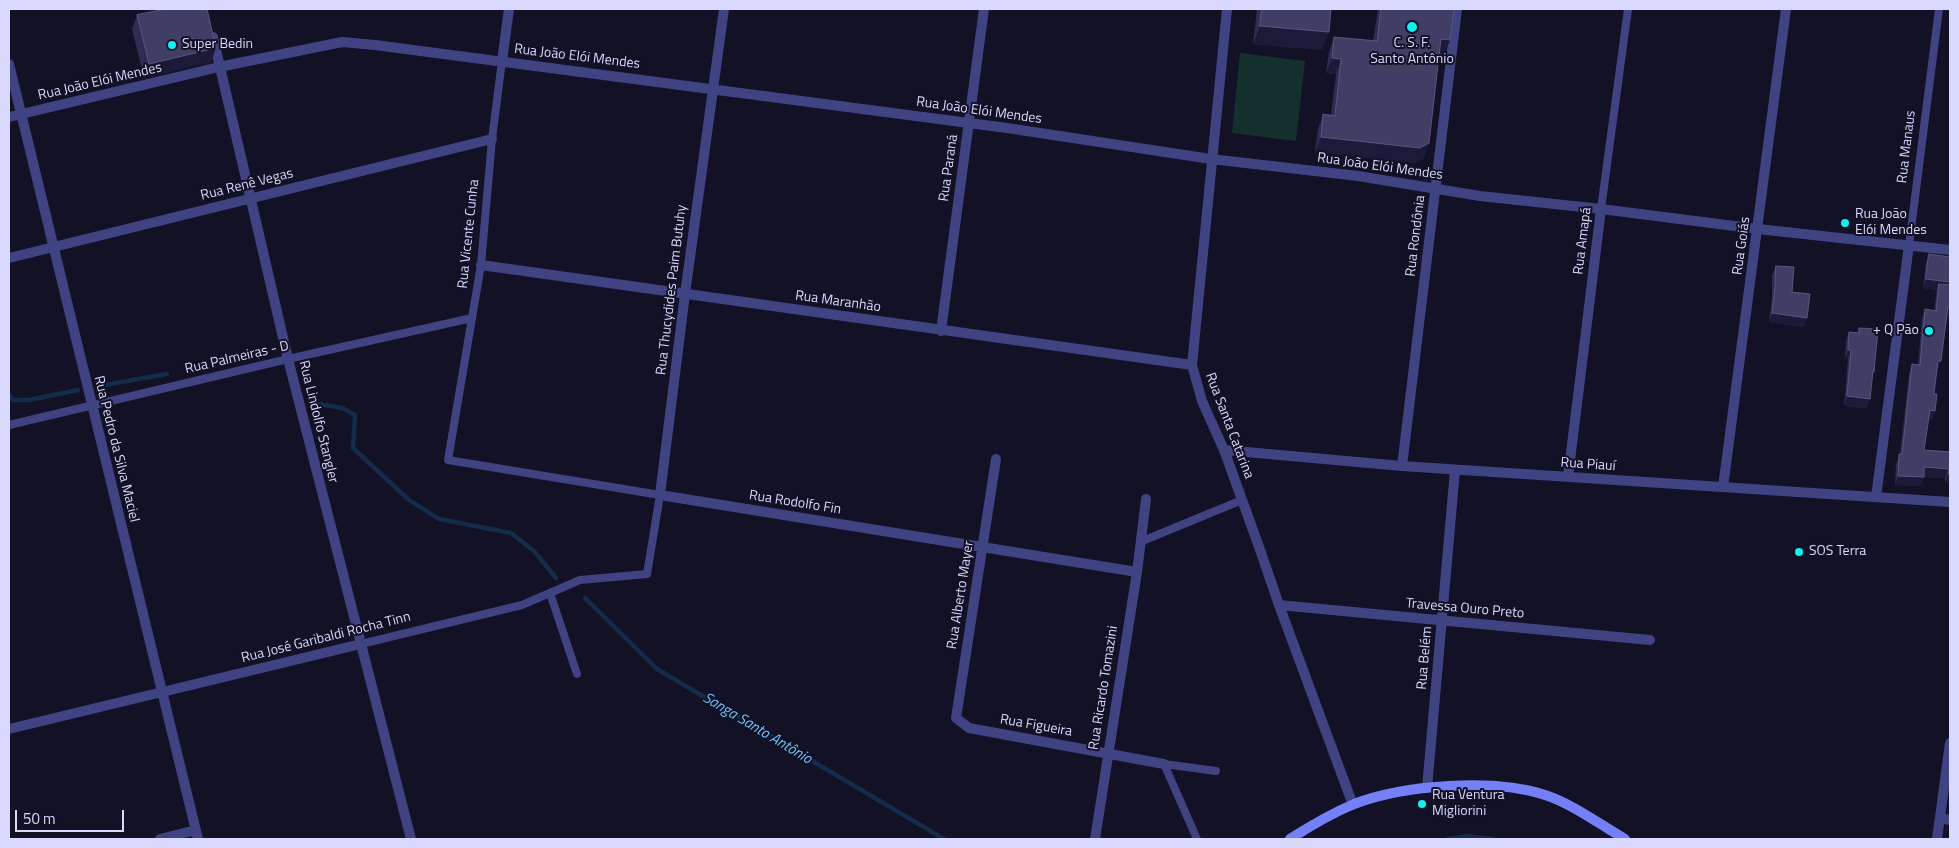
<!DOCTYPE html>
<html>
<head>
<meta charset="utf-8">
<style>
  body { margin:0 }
  #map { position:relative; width:1959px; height:848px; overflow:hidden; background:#121126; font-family:"Titillium Web",sans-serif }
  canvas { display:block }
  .frame { position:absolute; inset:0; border:10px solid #d9d8fd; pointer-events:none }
  .scale { position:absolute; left:15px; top:810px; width:109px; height:22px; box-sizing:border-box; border:2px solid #d9d8fd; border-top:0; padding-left:6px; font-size:15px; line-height:18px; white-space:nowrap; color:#d9d8fd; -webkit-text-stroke:4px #121126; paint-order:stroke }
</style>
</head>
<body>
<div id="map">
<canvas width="1959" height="848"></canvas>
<div class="frame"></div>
<div class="scale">50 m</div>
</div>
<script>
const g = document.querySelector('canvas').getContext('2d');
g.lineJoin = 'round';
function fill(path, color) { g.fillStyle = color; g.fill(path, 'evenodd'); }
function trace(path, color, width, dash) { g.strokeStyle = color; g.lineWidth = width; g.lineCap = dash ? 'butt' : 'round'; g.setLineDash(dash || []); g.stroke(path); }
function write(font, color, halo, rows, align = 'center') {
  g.font = font + ' "Titillium Web",sans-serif'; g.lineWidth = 4; g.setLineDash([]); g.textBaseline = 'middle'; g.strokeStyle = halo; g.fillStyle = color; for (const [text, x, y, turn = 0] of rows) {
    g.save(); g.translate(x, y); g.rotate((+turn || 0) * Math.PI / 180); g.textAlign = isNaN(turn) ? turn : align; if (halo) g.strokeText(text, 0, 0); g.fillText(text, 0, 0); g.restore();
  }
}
const green = new Path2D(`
  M1240,53L1305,61L1296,141L1232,133Z`);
const stream = new Path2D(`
  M99,386L167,374
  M9,395L13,400H29L78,390
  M313,403L342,408L355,415L353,448L409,500L439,519L511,533L534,551L556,578
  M585,598L657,669L944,839
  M1448,839L1467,836L1493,839`);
const lane = new Path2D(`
  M1601,209L1628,9
  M1909,245L1939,9
  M9,425L288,359L472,318
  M1140,542L1242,500
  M550,593L577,674
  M361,644L522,605L580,580L647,574L660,495L448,460L481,265L492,139L502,61
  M1164,764L1197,839
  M1164,764L1216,771`);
const street = new Path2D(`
  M724,9L685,294L660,495L1137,572
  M1227,9L1192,365L1202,401L1224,450L1258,544L1279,605L1353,805
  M213,37L288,359L411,839
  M502,61L509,9
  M9,64L198,839
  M9,117L219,67L342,42L375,45L1007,128L1211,159L1358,176L1480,196L1601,209L1758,229L1950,250
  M9,258L492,139
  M481,265L1192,365
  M941,331L984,9
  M1224,450L1402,466L1950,502
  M996,459L956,718L969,728L1164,764
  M1402,466L1457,9
  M1568,477L1601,209
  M1723,487L1786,9
  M1876,497L1909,245
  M1279,605L1650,640
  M9,729L361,644
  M1427,788L1455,470
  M1940,818L1950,820
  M160,839L196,830
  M1095,839L1137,572L1146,499
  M1937,839L1950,743`);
const secondary = new Path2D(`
  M1290,839C1307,828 1335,812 1354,804C1404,785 1493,778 1545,795C1573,804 1599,824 1625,839`);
const wall = new Path2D(`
  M1257,9H1331L1322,50L1253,44Z
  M1378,9H1454L1450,40L1444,55H1439L1424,158L1415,163L1315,152L1318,129L1323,114L1331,115L1336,74L1326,73L1329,52L1334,37L1373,41Z
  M137,15L211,62L144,78L132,29Z
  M1929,254L1948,285H1950V315L1949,317H1947L1941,361L1937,371L1934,394L1935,411L1932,420L1928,419L1924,450L1949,451L1950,449V483H1945V478L1924,477L1920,486L1895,485L1896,464L1900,454L1909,374L1912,364L1918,365L1922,318L1925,309L1934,310L1937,290L1923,288L1926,263Z
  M1776,266L1792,292L1804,327L1769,322L1772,297V275Z
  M1859,328L1874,372L1872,377L1867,408L1844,406L1848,359H1845L1846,341L1849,332L1857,333Z`);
const shadedWall = new Path2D(`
  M1260,26L1329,32L1322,50L1253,44Z
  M1441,39L1450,40L1444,55L1435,54Z
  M216,48L211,62L144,78L149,64Z
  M1332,58L1341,59L1336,74L1326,73Z
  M1321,137L1429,143L1424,158L1415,163L1315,152Z
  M1926,279L1949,282L1946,291L1939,284L1937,290L1923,288Z
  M1948,307L1950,308V315L1949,317L1945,316Z
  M1772,313L1807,318L1804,327L1769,322Z
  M1848,350H1851L1848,359H1845Z
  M1938,361H1941L1937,371L1935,370Z
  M1847,396L1870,399L1867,408L1844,406Z
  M1930,410L1935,411L1932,420L1926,419Z
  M1924,467L1949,469L1945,478L1921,477Z
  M1948,474H1950V483H1945Z
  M1898,476L1924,477L1920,486L1895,485Z`);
const building = new Path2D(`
  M166,9H207L216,48L149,64L137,15Z
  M1262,9H1331L1329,32L1260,26Z
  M1381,9H1454L1450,40L1441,39L1429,143L1420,148L1321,137L1323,114L1335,116L1341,59L1332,58L1334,37L1377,41Z
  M1929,254L1950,257V274L1949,282L1926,279Z
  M1776,266L1794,267L1792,292L1810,294L1807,318L1772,313L1775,287Z
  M1939,284L1950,285V308L1948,307L1941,361H1938L1934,394H1937L1935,411L1930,410L1924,450L1950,452V449V474H1948L1949,469L1924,467V477L1898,476L1899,454H1902L1912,364L1920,365L1925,309L1936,311Z
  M1859,328L1878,329L1874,372L1873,371L1870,399L1847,396L1851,350H1848L1849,332L1859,333Z`);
const markers = [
  [1412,27,6,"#10f1f1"],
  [172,45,5,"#10f1f1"],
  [1845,223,5,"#10f1f1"],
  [1929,331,5,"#10f1f1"],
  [1799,552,5,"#10f1f1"],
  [1422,804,5,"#10f1f1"]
];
const poiNames = [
  ["C. S. F.",1412,44,"center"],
  ["Santo Antônio",1412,60,"center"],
  ["Super Bedin",182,45],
  ["Rua João",1855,215],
  ["Elói Mendes",1855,231],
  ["+ Q Pão",1919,331,"right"],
  ["SOS Terra",1809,552],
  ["Rua Ventura",1432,796],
  ["Migliorini",1432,812]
];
const streetNames = [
  ["Rua João Elói Mendes",577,57,7],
  ["Rua João Elói Mendes",100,82,-13],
  ["Rua João Elói Mendes",979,111,8],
  ["Rua Manaus",1907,147,-83],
  ["Rua João Elói Mendes",1380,167,8],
  ["Rua Paraná",949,168,-82],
  ["Rua Renê Vegas",247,185,-14],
  ["Rua Vicente Cunha",469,234,-84],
  ["Rua Rondônia",1416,236,-83],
  ["Rua Amapá",1583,241,-83],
  ["Rua Goiás",1742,246,-82],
  ["Rua Thucydides Paim Butuhy",672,290,-83],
  ["Rua Maranhão",838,302,8],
  ["Rua Palmeiras - D",237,358,-13],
  ["Rua Lindolfo Stangler",318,422,76],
  ["Rua Santa Catarina",1229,426,69],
  ["Rua Pedro da Silva Maciel",116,449,76],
  ["Rua Piauí",1588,465,4],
  ["Rua Rodolfo Fin",795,503,9],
  ["Rua Alberto Mayer",961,595,-81],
  ["Travessa Ouro Preto",1465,609,5],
  ["Rua José Garibaldi Rocha Tinn",326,638,-14],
  ["Rua Belém",1425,658,-85],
  ["Rua Ricardo Tomazini",1104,688,-81],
  ["Rua Figueira",1036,726,10]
];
const waterNames = [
  ["Sanga Santo Antônio",757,729,31]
];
fill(green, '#14302c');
trace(stream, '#122c49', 4.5);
trace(lane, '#3f4382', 8);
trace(street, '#3f4382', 10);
trace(secondary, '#757ff7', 10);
fill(wall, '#2f2b53');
fill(shadedWall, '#1c1939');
fill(building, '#413e65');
trace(building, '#59567d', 1);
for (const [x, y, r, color] of markers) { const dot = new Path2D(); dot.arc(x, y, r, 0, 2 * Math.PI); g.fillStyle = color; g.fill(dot); trace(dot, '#121126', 2); }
write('14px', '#d9d8fd', '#121126', poiNames, 'left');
write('14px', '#d9d8fd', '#121126', streetNames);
write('italic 15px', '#6cc4f6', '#121126', waterNames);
</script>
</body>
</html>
